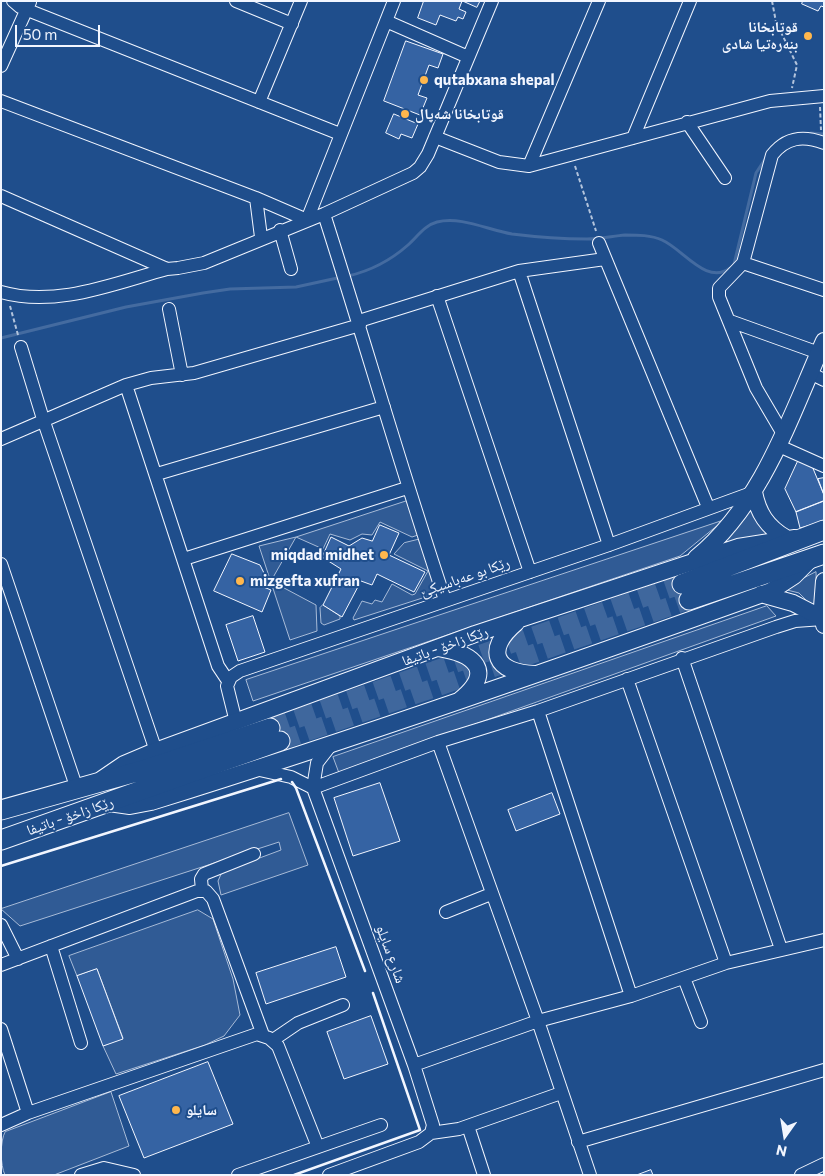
<!DOCTYPE html>
<html>
<head>
<meta charset="utf-8">
<style>
  body { margin:0 }
  #map { position:relative; width:825px; height:1176px; overflow:hidden; background:#1f4e8c; font-family:Commissioner,sans-serif }
  canvas { display:block }
  .frame { position:absolute; inset:0; border:2px solid #f2f6ff; pointer-events:none }
  .north { position:absolute; left:760px; top:1111px; width:50px; height:50px; -webkit-text-stroke:4px #1f4e8c; paint-order:stroke; rotate:193deg; font-size:14px; font-weight:700; line-height:20px; text-align:center; color:#f2f6ff }
  .north::after { content:''; display:block; margin:auto; width:18px; height:22px; background:#f2f6ff; clip-path:polygon(50% 0,100% 100%,50% 72%,0 100%) }
  .scale { position:absolute; left:15px; top:25px; width:85px; height:22px; box-sizing:border-box; border:2px solid #f2f6ff; border-top:0; padding-left:6px; font-size:15px; line-height:18px; white-space:nowrap; color:#f2f6ff; -webkit-text-stroke:4px #1f4e8c; paint-order:stroke }
</style>
</head>
<body>
<div id="map">
<canvas width="825" height="1176"></canvas>
<div class="frame"></div>
<div class="north">N</div>
<div class="scale">50 m</div>
</div>
<script>
const g = document.querySelector('canvas').getContext('2d');
g.lineJoin = 'round';
function fill(path, color) { g.fillStyle = color; g.fill(path, 'evenodd'); }
function trace(path, color, width, dash) { g.strokeStyle = color; g.lineWidth = width; g.lineCap = dash ? 'butt' : 'round'; g.setLineDash(dash || []); g.stroke(path); }
function write(font, color, halo, rows, align = 'center') {
  g.font = font + ' Commissioner,"Noto Naskh Arabic",sans-serif'; g.lineWidth = 4; g.setLineDash([]); g.textBaseline = 'middle'; g.strokeStyle = halo; g.fillStyle = color; for (const [text, x, y, turn = 0] of rows) {
    g.save(); g.translate(x, y); g.rotate((+turn || 0) * Math.PI / 180); g.textAlign = isNaN(turn) ? turn : align; if (halo) g.strokeText(text, 0, 0); g.fillText(text, 0, 0); g.restore();
  }
}
const green = new Path2D(`
  M407,501L418,535L412,537L380,522L372,535L362,534L350,540L330,534L323,549L296,537L271,581L316,605L317,631L290,640L259,546L296,537Z
  M751,505L755,519L771,534L719,547Z
  M724,520L680,556L253,701L246,680Z
  M421,539L438,593L354,620L353,618L362,601L372,604L375,600L382,602L392,584L412,595L415,594L428,571L394,554L404,543Z
  M816,572L817,602L812,606L799,593L783,589Z
  M323,605L340,616V619L324,625L321,623L320,608Z
  M767,606L776,616L339,773L333,757Z
  M289,813L308,865L221,895L218,881L222,872L281,850L279,842L20,926L1,909Z
  M198,910L213,919L233,979L240,1015L224,1036L205,1045L116,1074L103,1046L123,1038L97,969L77,976L69,956Z
  M111,1092L129,1146L54,1175H5C0,1165 0,1141 5,1132Z`);
const stream = new Path2D(`
  M811,133L824,134
  M734,264L756,173L767,156
  M348,276C370,271 391,260 408,245C417,237 425,225 437,222C461,216 488,230 512,234C536,237 563,239 587,239C600,239 613,236 625,235C638,235 651,235 662,240C683,249 707,286 730,268
  M1,338L126,307L203,293L230,289L296,287L342,277`);
const building = new Path2D(`
  M424,1H462L459,9L466,12L463,19L458,17L456,21L440,15L436,25L418,18Z
  M463,1H480L477,7Z
  M803,1H824V7L821,6L818,11L802,4Z
  M406,41L443,54L438,68L429,65L418,95L427,98L420,115L384,101Z
  M394,114L418,124L412,138L401,134L399,139L386,133Z
  M799,459L812,466L824,495V501L796,512L785,489Z
  M824,478V495L818,479Z
  M824,501V521L800,528L796,512Z
  M380,525L399,533L389,555L425,572L414,592L377,574L372,585L361,581L342,617L323,605L341,569L322,557L331,537L349,546L362,538L372,541Z
  M232,554L260,565L265,575L261,586L271,590L262,612L214,591Z
  M253,616L265,652L238,661L226,625Z
  M380,783L400,841L353,856L334,798Z
  M552,793L560,814L516,831L508,810Z
  M336,947L346,977L266,1004L256,973Z
  M97,969L123,1039L103,1046L77,976Z
  M371,1016L388,1064L344,1079L327,1032Z
  M208,1062L233,1124L144,1158L119,1096Z
  M651,1170L653,1175H637Z`);
const highwayTunnel = new Path2D(`
  M270,728L682,584
  M280,741L689,600`);
const path = new Path2D(`
  M772,1L776,22L797,65L792,88
  M820,107L821,130
  M575,166L596,231
  M10,306L18,335`);
const minor = new Path2D(`
  M13,1L20,7L340,134
  M236,1L292,24
  M386,21L468,57
  M1,66L30,2
  M1,101L256,198L307,220
  M259,102L301,1
  M687,122L725,178
  M435,137L499,162L529,166L770,101L824,96
  M633,138L690,1
  M529,166L599,1
  M1,196L167,269L178,268L204,263L324,214L413,173L420,167L428,154L492,1
  M256,198L261,237
  M324,214C365,342 402,472 445,600
  M307,220L394,1
  M280,230L291,269
  M599,243L708,507
  M743,263L824,290
  M519,271L609,545
  M1,292C56,308 115,283 167,269
  M437,296L530,572
  M169,309L182,375
  M359,321L519,271L605,259
  M730,321L819,353
  M21,347L43,419L156,751
  M810,373L824,380
  M126,385L218,666L228,681
  M783,434L756,388L719,297V288L743,263L772,155C786,137 803,135 824,143
  M1,439L126,385L151,378L194,373L360,325
  M779,446L824,466
  M157,474L384,407
  M184,559L407,488
  M1,564L77,789
  M682,658L781,949
  M627,679L726,963
  M538,711L631,996
  M236,722L227,686L231,677L240,671L609,545L754,492
  M438,742L538,1021L631,996L726,963L824,940
  M255,769L291,777L313,788
  M313,788L438,742L538,711L776,627L795,621L823,619
  M202,890L201,879L204,874L254,854
  M446,912L491,894
  M1,925L18,959
  M51,946L81,1043
  M1,965L197,891H206L213,899L263,1035
  M684,978L701,1022
  M1,1029L28,1113
  M273,1040L298,1023L343,1005
  M414,1065L538,1021L590,1175
  M1,1125L28,1113L257,1034L269,1038L278,1046L318,1147
  M468,1126L484,1175
  M431,1133L459,1129L561,1093
  M578,1142L824,1070
  M81,1175L104,1168L134,1175
  M238,1175L381,1125
  M329,1175L419,1142L431,1133L433,1125L414,1065L313,788L317,763L331,745
  M801,1175L824,1164`);
const major = new Path2D(`
  M754,492C758,513 767,527 786,538
  M696,558C763,503 790,417 824,341
  M824,581L822,607L824,625
  M761,594L793,603L822,618
  M516,623C484,650 495,673 535,674
  M439,648C475,654 495,671 460,700
  M102,779L124,764L150,753L475,634L738,547L795,538
  M109,803L130,806L151,802C360,737 565,665 771,591L794,576L812,558`);
const highway = new Path2D(`
  M682,584L824,530
  M689,600L824,554
  M1,810L143,770L270,728
  M1,840L280,741`);
const wall = new Path2D(`
  M292,782L296,788L365,971
  M1,866L281,779
  M294,1175L420,1130L373,993`);
const markers = [
  [808,36,5,"#ffb74d"],
  [424,80,5,"#ffb74d"],
  [405,114,5,"#ffb74d"],
  [384,555,5,"#ffb74d"],
  [240,581,5,"#ffb74d"],
  [176,1110,5,"#ffb74d"]
];
const poiNames = [
  ["قوتابخانا",798,27,"right"],
  ["بنەرەتیا شادی",798,44,"right"],
  ["qutabxana shepal",434,80],
  ["قوتابخانا شەپال",415,114],
  ["miqdad midhet",374,555,"right"],
  ["mizgefta xufran",250,581],
  ["سايلو",186,1110]
];
const streetNames = [
  ["رێكا بو عه‌باسيكێ",465,577,-19],
  ["رێکا زاخۆ - باتیفا",445,646,-20],
  ["رێکا زاخۆ - باتیفا",70,816,-19],
  ["شارع سايلو",391,954,70]
];
fill(green, '#305b95');
trace(green, '#a8bbd7', 1);
trace(stream, '#446ba0', 3);
fill(building, '#3563a3');
trace(building, '#f2f6ff', 1);
trace(highwayTunnel, '#3f679d', 19, [19, 9]);
trace(minor, '#f2f6ff', 14);
trace(major, '#f2f6ff', 18);
trace(highway, '#f2f6ff', 21);
trace(path, '#b3c4dc', 2, [4, 2.5]);
trace(minor, '#1f4e8c', 12);
trace(major, '#1f4e8c', 16);
trace(highway, '#1f4e8c', 19);
trace(wall, '#f2f6ff', 2.5);
for (const [x, y, r, color] of markers) { const dot = new Path2D(); dot.arc(x, y, r, 0, 2 * Math.PI); g.fillStyle = color; g.fill(dot); trace(dot, '#1f4e8c', 2); }
write('bold 15px', '#f2f6ff', '#1f4e8c', poiNames, 'left');
write('15px', '#f2f6ff', '#1f4e8c', streetNames);
</script>
</body>
</html>
